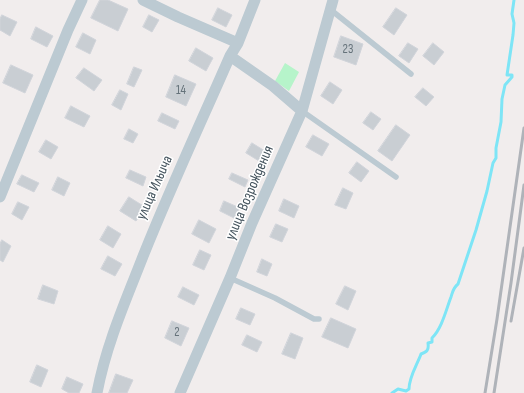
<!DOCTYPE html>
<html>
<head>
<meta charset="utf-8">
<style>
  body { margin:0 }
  canvas { display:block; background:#f1eded }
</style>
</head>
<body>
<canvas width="524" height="393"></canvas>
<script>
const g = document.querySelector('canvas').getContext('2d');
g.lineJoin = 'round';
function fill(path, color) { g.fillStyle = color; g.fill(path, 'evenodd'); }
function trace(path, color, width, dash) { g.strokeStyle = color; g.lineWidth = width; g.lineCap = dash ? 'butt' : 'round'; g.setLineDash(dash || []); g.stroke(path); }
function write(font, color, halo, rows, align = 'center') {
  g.font = font + ' "Sofia Sans Condensed",sans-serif'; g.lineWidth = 3; g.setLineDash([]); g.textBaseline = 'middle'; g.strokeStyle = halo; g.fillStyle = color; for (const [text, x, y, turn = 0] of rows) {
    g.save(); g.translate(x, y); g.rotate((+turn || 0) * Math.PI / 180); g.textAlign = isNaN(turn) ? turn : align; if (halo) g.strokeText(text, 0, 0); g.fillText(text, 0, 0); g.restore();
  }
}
const green = new Path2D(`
  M285,63L299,72L289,91L275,81Z`);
const stream = new Path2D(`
  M392,393L398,389L406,391L409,389C409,377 417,365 421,354C427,352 429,350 428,343L432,342V338C442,328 446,310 451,297C453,291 453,288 458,284L476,230L487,191L493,163L496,158V148L501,122L502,99L505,85L512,77V75H507L513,35L514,23L512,14L514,0`);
const building = new Path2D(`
  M100,0H108L128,9L118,31L91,18Z
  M218,8L232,15L226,27L212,20Z
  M396,8L407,15L394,35L383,27Z
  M2,15L17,22L10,36L0,30V19Z
  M149,15L159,20L152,32L143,27Z
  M36,27L53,36L47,47L31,39Z
  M83,33L96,40L90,54L76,47Z
  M341,36L363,44L356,65L334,57Z
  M408,43L418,49L409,63L399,56Z
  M433,43L444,52L434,65L423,56Z
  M196,48L213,58L206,71L189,61Z
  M11,65L33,75L25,93L3,83Z
  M134,67L142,70L134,87L127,84Z
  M84,68L102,80L94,91L76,78Z
  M175,75L196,84L186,106L166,97Z
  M330,82L342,90L333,104L321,96Z
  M423,88L434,97L426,106L415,97Z
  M120,90L128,94L121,110L112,105Z
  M71,106L90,116L84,127L65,118Z
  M371,112L381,119L373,130L363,123Z
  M162,113L179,121L175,129L158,121Z
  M396,125L410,135L392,161L378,151Z
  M129,129L138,134L133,143L124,139Z
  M313,135L329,144L322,156L306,147Z
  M46,140L58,147L51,159L39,152Z
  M252,143L265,151L259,161L246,153Z
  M357,162L369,171L361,182L349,173Z
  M130,170L146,177L143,186L126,178Z
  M232,173L248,180L245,187L229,179Z
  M22,175L39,183L34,192L17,184Z
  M58,177L70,183L64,196L52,190Z
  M343,188L353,193L346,209L335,205Z
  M129,197L145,207L136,221L120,211Z
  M284,199L299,206L294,218L279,211Z
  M224,201L240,208L234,218L220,211Z
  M18,202L29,207L22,220L12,214Z
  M199,220L216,229L209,243L192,234Z
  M276,224L288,229L282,242L270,237Z
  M108,226L121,234L113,248L100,240Z
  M2,240L11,246L3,262L0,260V244Z
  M200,250L211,255L204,270L193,265Z
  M108,256L122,264L115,276L101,269Z
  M262,259L272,264L267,276L257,272Z
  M43,285L58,291L54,304L38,299Z
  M345,286L356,291L348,310L336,304Z
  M183,287L199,295L194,305L178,297Z
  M241,308L255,314L250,325L236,319Z
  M331,318L356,329L348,348L322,337Z
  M172,321L189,328L181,346L165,338Z
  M291,333L303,338L295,359L282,354Z
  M247,335L262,342L257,352L242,345Z
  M37,365L48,370L41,387L30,382Z
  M116,374L133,380L127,393H109Z
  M67,377L83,384L79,393H69L62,389Z`);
const lane = new Path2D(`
  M331,10L411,74
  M302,111L396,177
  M230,278L275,298L314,319H319`);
const street = new Path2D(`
  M143,0L178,17L238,43
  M230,56L273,86L302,111
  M0,197L68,30L82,0
  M97,393C105,350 122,309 138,269C166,197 199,127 230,56L238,43L255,0
  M180,393L230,278L252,223L302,111L333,0`);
const rail = new Path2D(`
  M511,321L524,248
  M485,393L497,319L524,128
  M494,393L511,283L524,185`);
const numberNames = [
  ["23",348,50],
  ["14",181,91],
  ["2",177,333]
];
const streetNames = [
  ["улица Ильича",155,188,-66],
  ["улица Возрождения",250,193,-67]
];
fill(green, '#b6f4ca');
trace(stream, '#7ee5f6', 3);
fill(building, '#c9ced3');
trace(building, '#d1d4da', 1);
trace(lane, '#bccad2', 5.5);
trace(street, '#bccad2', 11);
trace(rail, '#afb3b9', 3);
write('13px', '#65727a', null, numberNames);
write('15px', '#44535d', '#fff', streetNames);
</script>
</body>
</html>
